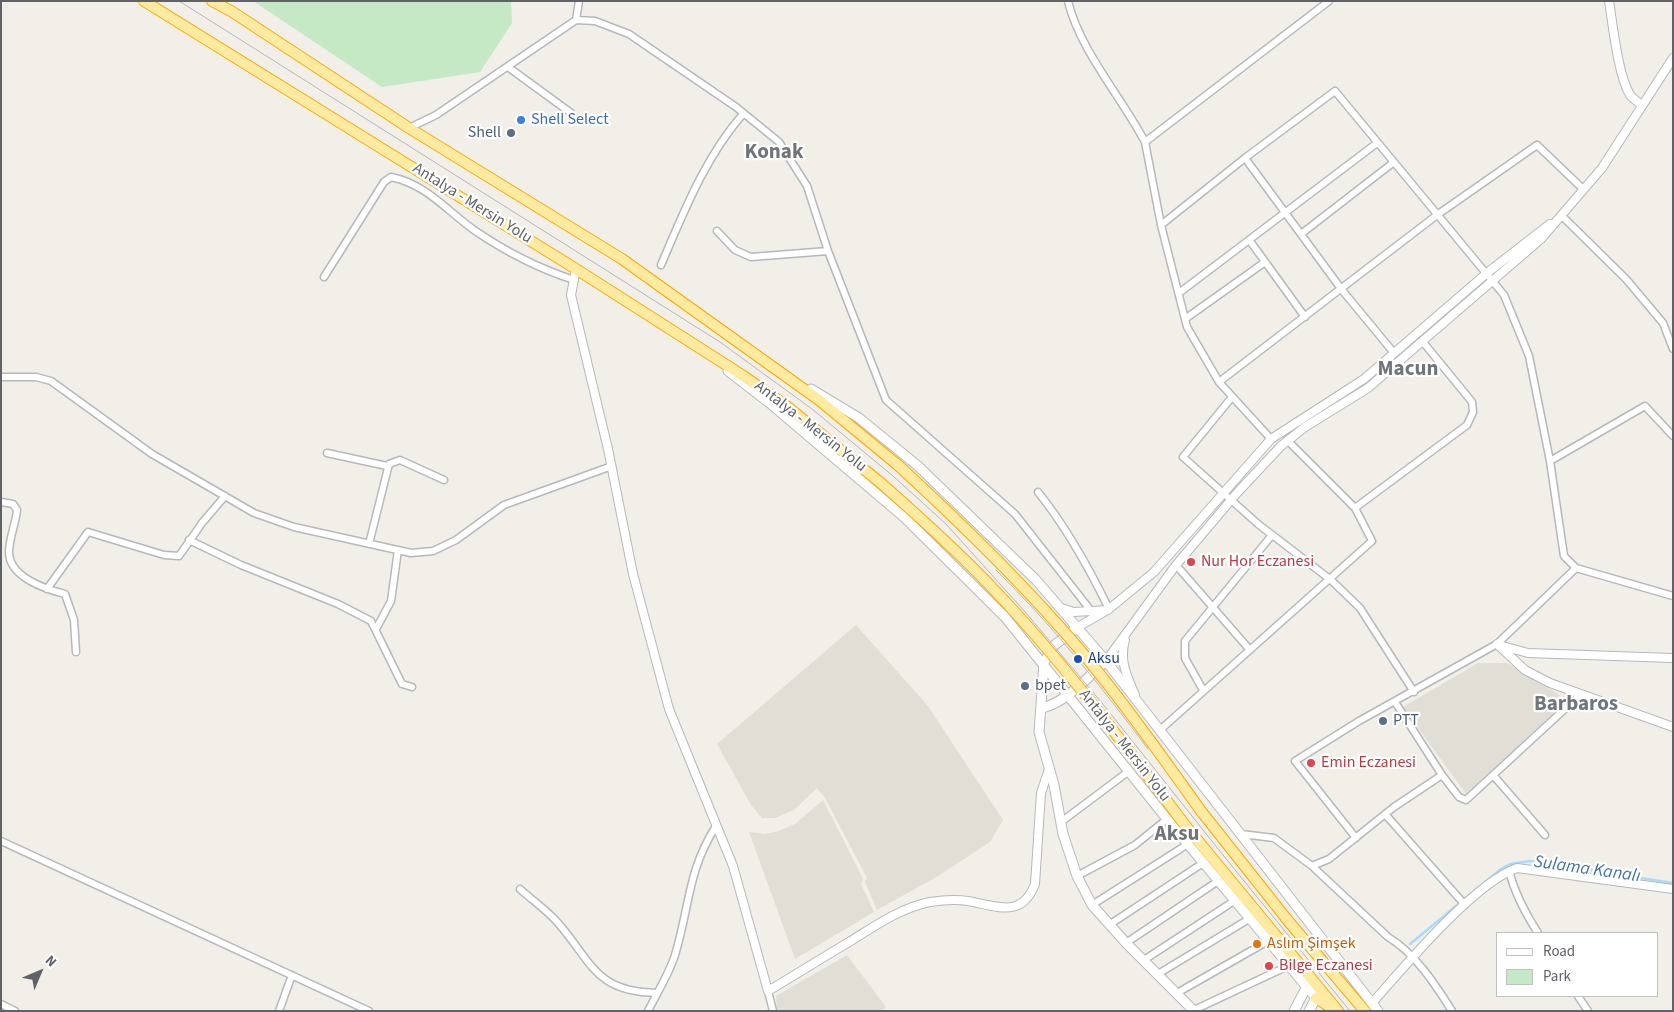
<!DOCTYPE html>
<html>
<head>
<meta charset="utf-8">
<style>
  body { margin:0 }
  #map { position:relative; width:1674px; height:1012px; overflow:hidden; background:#f1efe8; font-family:"Source Sans 3",sans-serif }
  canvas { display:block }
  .frame { position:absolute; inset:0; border:2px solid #5f6368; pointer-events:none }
  .legend { position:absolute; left:1496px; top:932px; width:162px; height:65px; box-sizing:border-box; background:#fff; border:1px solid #bfc1c3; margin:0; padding:6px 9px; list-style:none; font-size:15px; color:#5f6368 }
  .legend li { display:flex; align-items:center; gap:10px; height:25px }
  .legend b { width:25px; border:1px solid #bfc1c3 }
  .north { position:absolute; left:15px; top:947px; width:50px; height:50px; -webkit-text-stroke:4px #fff; paint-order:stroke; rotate:45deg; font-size:14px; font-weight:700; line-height:20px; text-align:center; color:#5f6368 }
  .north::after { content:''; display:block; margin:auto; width:18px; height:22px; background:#5f6368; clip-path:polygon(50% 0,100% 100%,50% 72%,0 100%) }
</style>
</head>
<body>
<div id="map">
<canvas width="1674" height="1012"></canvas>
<div class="frame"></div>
<ul class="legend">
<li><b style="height:6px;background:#fff"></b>Road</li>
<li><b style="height:14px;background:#c5e8c5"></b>Park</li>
</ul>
<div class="north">N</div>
</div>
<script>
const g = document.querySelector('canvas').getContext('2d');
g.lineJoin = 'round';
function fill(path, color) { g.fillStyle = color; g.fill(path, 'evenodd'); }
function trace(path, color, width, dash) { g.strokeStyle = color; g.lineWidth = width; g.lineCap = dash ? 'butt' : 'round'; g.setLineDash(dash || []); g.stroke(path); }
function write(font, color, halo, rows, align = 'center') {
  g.font = font + ' "Source Sans 3",sans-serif'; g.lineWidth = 4.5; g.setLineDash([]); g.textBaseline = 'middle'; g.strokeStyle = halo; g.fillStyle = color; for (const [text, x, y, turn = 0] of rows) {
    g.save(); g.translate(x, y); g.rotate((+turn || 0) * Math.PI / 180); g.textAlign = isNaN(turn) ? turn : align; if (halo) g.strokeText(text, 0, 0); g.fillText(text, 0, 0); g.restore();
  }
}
const education = new Path2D(`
  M856,625L928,706L1003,820L990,842L938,876L877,910L865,882L867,878L825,798L817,788L794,810L775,818H762L751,805L717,744Z
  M1478,663H1507L1568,700L1466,794L1403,707Z
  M823,800L863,879L861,884L874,912L795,959L749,832L765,834L779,831L795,824Z
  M847,955L886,1007L881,1011H777L776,996Z`);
const green = new Path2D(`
  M253,1H511L512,23L480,72L382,87Z`);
const stream = new Path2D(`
  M1410,944L1501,869L1510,864L1530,861L1673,883`);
const minor = new Path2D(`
  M1068,1C1079,49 1122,98 1145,142
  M576,20L579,1
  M508,67L571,113
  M409,128L436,115L576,20L595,21L629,34L736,107L779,142L807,186L828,251L886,400L1015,514L1092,612
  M1561,215L1626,279L1663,323L1673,349
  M1161,225L1245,158
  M717,231L735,250L751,257L828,251
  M1301,234L1394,162
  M1250,241L1305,317
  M661,265C683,214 705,157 743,114
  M324,277L384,182L391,177C426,184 446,210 474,230C506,252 537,268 574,280
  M1179,293L1377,143
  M1185,319L1265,262
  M1394,353L1342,290L1245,158L1335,91L1504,295L1529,356L1550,461L1564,556L1576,568
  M1,377H36L51,381L152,454L254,513L294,527L411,553L433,551L456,540L504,505L612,466
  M1219,382L1437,215L1537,145L1583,189
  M1232,397L1183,457L1258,524L1331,580L1360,608L1414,692
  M1271,439L1219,382L1187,327L1161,225L1145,142L1329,1
  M327,453L387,466
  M1550,461L1645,406L1673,436
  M1038,492C1067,528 1089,568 1109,609
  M1,502L13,504L17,510C16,523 9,538 9,552C9,577 45,589 65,594L74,620L76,652
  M1355,508L1467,425L1473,412L1472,402L1423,342
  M189,540L241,565L338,604L371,621L402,684L412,687
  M369,544L389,464L400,460L444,480
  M1176,565L1250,650
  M47,589L88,532L164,555L179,556L202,523L225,496
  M376,629L391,601L398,550
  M1203,690L1185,658V641L1272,535
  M1160,730L1372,541L1355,508L1287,440
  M1442,775L1459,797L1466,800L1580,695
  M1493,775L1545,835
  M1385,814L1465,905
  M1061,822L1129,771
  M1241,834L1274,838L1312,866L1388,937C1415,953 1435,984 1452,1011
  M1356,838L1295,761L1359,721L1497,644L1576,568L1673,596
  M1,841L369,1011
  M1312,866L1329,859L1394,807L1442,775L1395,702
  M1509,871C1515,894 1525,913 1538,933
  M1077,876L1135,845L1167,819
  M520,889C533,901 547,910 558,923C593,963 595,992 657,993
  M1092,905L1188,844
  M1109,925L1203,863
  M1126,943L1218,881
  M1144,960L1234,901
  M1158,974L1249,919
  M768,991L773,1011
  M1177,993L1268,941
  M1578,996L1588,1011
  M1,1004L15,1011
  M1194,1010L1288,966
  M279,1011L292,975
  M648,1011C657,993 669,974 675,955C690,906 687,872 716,826`);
const tertiary = new Path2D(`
  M1609,1C1613,26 1618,75 1630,95C1633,99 1638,102 1642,105
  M576,269L571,295L608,449L633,574L669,709L733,866L768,991C795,975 822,958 849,942C875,926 900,908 930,902C943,900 956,899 968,901C996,906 1022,919 1035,884L1041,793L1049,769
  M1061,608L1074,612L1108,610
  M1078,627L1109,609L1154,572L1271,439L1364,379L1487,273L1550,224
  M1125,640C1119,661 1127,676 1135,695
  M1497,644L1525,670L1550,683L1673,727
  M1499,645L1528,653L1673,658
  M1106,661L1176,565L1237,493L1281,446L1305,427L1368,388L1541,239L1602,168L1673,58
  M1373,1002C1404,967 1474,883 1517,868L1673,889`);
const secondary = new Path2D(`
  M728,371L772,405L904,517L1005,617L1167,819L1316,998L1309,1011
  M811,389L859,418L918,466L1036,580L1106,661L1378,1011
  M1078,627L1052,647L1044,663L1039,732L1054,785L1063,834L1077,876L1092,905L1126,943L1194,1011
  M1042,708C1067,702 1088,677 1106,661
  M1294,1011L1306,988`);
const trunk = new Path2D(`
  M144,1L576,269L742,375L789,408L882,484
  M212,1L231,11L409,128L622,259L819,400L899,466
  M1201,811L1289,922L1365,1011
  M1185,825L1338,1011
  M1316,998L1332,1008`);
const tram = new Path2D(`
  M179,1L720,342L812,409L893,476L946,524L1026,613L1102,703L1227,860L1350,1011
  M996,570C1052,625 1101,686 1148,749`);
const trunkBridge = new Path2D(`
  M899,466C962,524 1024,584 1080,650C1123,701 1162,757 1201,811
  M882,484C923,520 963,556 1000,596C1068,668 1126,747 1185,825`);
const markers = [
  [521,120,5,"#3f7fe0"],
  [511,133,5,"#5c6f8a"],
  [1191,562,5,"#e0444e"],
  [1078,659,5,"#1a4fb4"],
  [1025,686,5,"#5c6f8a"],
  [1383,721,5,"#5c6f8a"],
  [1311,763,5,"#e0444e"],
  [1257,944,5,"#e8710a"],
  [1269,966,5,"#e0444e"]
];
const shopNames = [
  ["Shell Select",531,120]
];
const serviceNames = [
  ["Shell",501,133,"right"],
  ["bpet",1035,686],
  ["PTT",1393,721]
];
const streetNames = [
  ["Antalya - Mersin Yolu",472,204,32],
  ["Antalya - Mersin Yolu",810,427,38],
  ["Antalya - Mersin Yolu",1124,746,52]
];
const healthNames = [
  ["Nur Hor Eczanesi",1201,562],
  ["Emin Eczanesi",1321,763],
  ["Bilge Eczanesi",1279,966]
];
const transitNames = [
  ["Aksu",1088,659]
];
const foodNames = [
  ["Aslım Şimşek",1267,944]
];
const waterNames = [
  ["Sulama Kanalı",1587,870,8]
];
const districtNames = [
  ["Konak",774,153],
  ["Macun",1408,370],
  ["Barbaros",1576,705],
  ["Aksu",1177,835]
];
fill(education, '#e1ded6');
fill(green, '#c5e8c5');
trace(stream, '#aadaff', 2.5);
trace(minor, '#b5b8bc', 9);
trace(tertiary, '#b5b8bc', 10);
trace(secondary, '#b6babf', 11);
trace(trunk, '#f9ab00', 12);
trace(minor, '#fff', 6);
trace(tertiary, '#fff', 8);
trace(secondary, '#fff', 9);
trace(trunk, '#feeaa1', 10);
trace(tram, '#b6b7b8', 1);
trace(trunkBridge, '#f9ab00', 12, []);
trace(trunkBridge, '#feeaa1', 10);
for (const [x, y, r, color] of markers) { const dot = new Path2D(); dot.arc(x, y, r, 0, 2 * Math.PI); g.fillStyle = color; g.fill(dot); trace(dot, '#fff', 2); }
write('16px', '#366cbe', '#fff', shopNames, 'left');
write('16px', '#4e5e75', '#fff', serviceNames, 'left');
write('16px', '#5f6368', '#fff', streetNames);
write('16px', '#be3a42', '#fff', healthNames, 'left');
write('16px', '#164399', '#fff', transitNames, 'left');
write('16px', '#c56008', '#fff', foodNames, 'left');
write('italic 18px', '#4174aa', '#fff', waterNames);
write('bold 21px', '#70757a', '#fff', districtNames);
</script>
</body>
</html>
